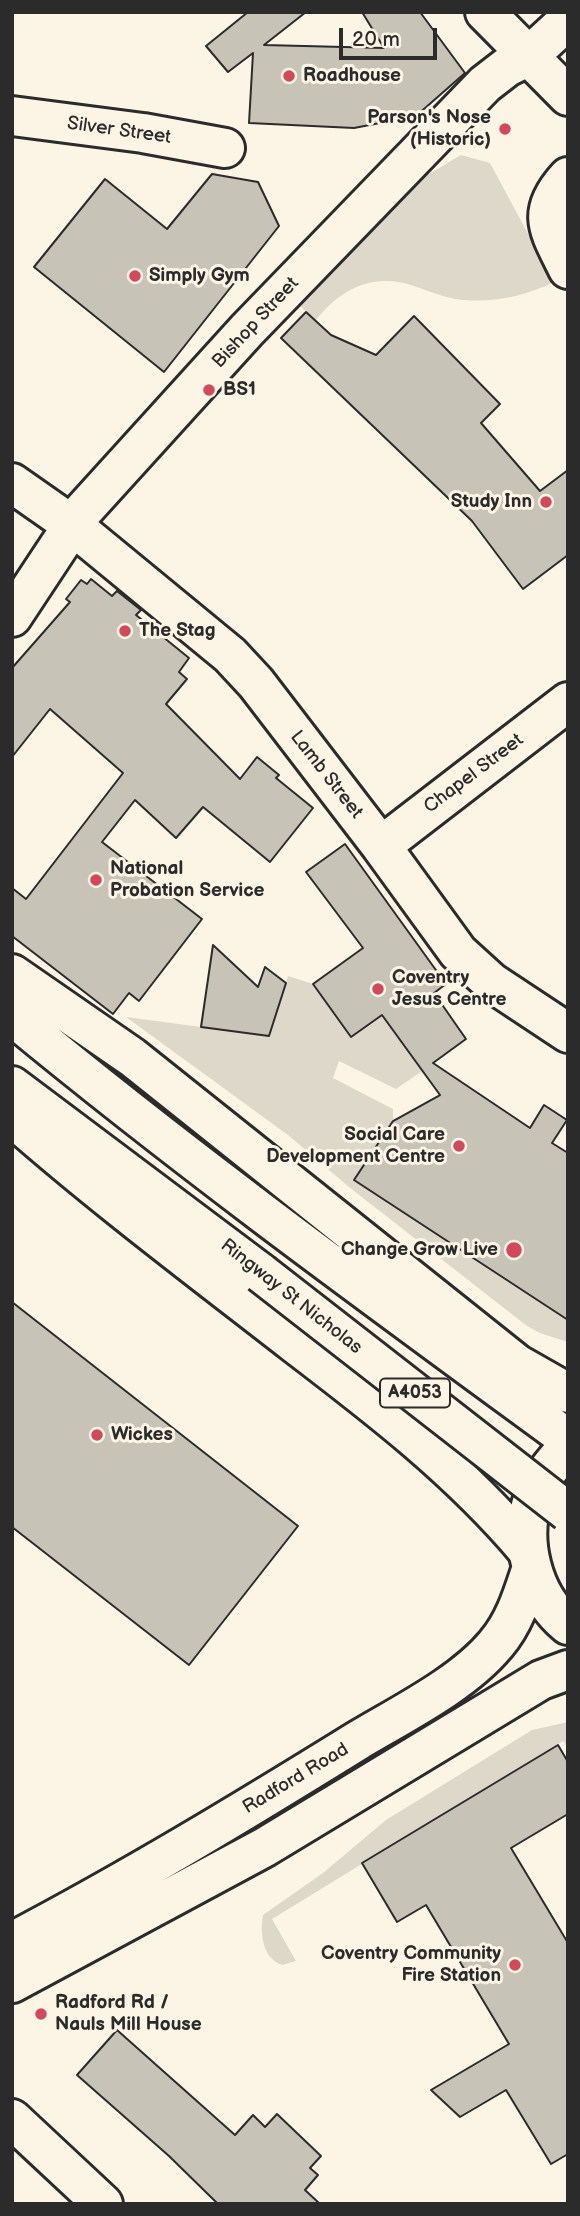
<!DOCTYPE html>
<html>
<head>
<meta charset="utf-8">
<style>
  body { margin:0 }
  #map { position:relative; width:580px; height:2216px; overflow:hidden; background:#fcf5e5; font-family:"Balsamiq Sans",sans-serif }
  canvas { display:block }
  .frame { position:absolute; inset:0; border:14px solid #2b2b2b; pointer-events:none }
  .scale { position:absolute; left:339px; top:28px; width:98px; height:32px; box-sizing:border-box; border:4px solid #2b2b2b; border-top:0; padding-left:9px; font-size:21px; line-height:24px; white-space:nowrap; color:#2b2b2b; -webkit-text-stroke:5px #fcf5e5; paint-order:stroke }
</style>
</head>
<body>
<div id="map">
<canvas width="580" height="2216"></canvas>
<div class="frame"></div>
<div class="scale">20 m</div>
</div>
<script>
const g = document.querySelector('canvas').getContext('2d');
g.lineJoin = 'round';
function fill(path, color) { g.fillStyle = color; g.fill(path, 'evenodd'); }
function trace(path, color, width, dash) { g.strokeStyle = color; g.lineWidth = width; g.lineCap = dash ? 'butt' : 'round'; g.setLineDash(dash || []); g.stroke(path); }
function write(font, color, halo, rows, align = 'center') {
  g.font = font + ' "Balsamiq Sans",sans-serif'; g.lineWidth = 6; g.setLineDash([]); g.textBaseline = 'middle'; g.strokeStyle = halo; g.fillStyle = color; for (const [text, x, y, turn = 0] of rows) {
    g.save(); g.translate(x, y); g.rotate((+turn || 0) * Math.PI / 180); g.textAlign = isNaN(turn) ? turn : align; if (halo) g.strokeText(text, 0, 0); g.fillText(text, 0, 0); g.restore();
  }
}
const green = new Path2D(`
  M461,155L490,163L554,282C523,297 490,304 455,299C441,296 428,291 414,286C374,272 341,288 316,320L300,306L363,235L422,178Z
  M288,976L313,984L351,1037L382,1015L422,1071L396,1089L339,1061L333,1078L393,1109V1121L355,1180L568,1320V1342L540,1333L527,1326L349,1187L288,1135L126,1017L269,1036Z
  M568,1722V1747L563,1741L272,1919L296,1961L282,1965C262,1958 260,1933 263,1915L323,1873L386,1820L532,1730Z`);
const building = new Path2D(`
  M248,12H306L264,45L384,48L362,12H420L465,73L416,116L354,128L249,123L253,53L228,72L206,46Z
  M212,174L258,182L279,226L164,372L34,267L105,179L167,229Z
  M306,312L331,335L376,355L414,316L500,404L481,423L540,491L568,470V555L523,589L472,521L281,338Z
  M91,579L112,596L117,591L141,610L136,615L189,658L179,672L187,679L166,704L240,779L257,757L279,775L276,778L313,808L270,862L203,807L176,838L135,800L102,842L202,919L139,1001L129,993L113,1014L12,936V888L26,899L123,773L50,709L12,757V668L70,602L66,599L81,580L87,584Z
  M345,844L446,984L434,993L466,1039L433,1063L530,1128L544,1105L567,1120L552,1143L568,1153V1320L354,1180L393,1121L440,1095L382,1015L351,1037L313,984L363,948L306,872Z
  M213,945L258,987L265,967L286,983L269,1036L201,1027Z
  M12,1302L298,1526L189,1665L12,1527Z
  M558,1745L568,1762V1814L511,1848L568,1943V2154L551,2164L506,2090L460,2117L431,2090L509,2044L426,1905L397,1922L362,1863Z
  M117,2030L235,2135L253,2115L265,2127L277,2114L321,2156L310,2168L318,2175L305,2190L320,2204H218L169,2156L77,2075Z`);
const minor = new Path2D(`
  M485,12L568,96
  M12,116L143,133L225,148
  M568,177C535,213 549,230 568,269
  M12,483L72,525L230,655L256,683L381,846L458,952L491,982L568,1033
  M12,617L80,514L247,330L485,84L507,67L529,56L568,20
  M381,846L568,702
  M12,2119L103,2204`);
const major = new Path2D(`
  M568,1447C554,1462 541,1477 534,1496C518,1539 532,1596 568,1625
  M12,1942C130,1880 244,1811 357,1741C402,1714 463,1684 496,1644C515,1622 523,1594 532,1567
  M12,1983L265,1847L541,1680L568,1670`);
const highway = new Path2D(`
  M12,974L132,1057L517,1364L568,1393
  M12,1016C191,1164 380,1301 568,1439
  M12,1086L261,1273
  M12,1117C103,1197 199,1269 294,1343C378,1407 460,1470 528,1551`);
const highwayBridge = new Path2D(`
  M261,1273L568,1512`);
const markers = [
  [289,76,7,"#d1495b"],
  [505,129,7,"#d1495b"],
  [135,276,7,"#d1495b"],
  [209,390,7,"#d1495b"],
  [546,502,7,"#d1495b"],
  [125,631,7,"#d1495b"],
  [96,880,7,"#d1495b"],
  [378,989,7,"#d1495b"],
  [459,1146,7,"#d1495b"],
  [514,1250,9,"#d1495b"],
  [97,1435,7,"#d1495b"],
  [515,1965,7,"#d1495b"],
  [41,2014,7,"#d1495b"]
];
const shields = [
  [415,1393,70]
];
const shieldNames = [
  ["A4053",415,1393]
];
const poiNames = [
  ["Roadhouse",303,76],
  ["Parson's Nose",491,118,"right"],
  ["(Historic)",491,140,"right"],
  ["Simply Gym",149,276],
  ["BS1",223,390],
  ["Study Inn",532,502,"right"],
  ["The Stag",139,631],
  ["National",110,869],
  ["Probation Service",110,891],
  ["Coventry",392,978],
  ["Jesus Centre",392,1000],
  ["Social Care",445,1135,"right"],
  ["Development Centre",445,1157,"right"],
  ["Change Grow Live",498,1250,"right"],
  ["Wickes",111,1435],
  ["Coventry Community",501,1954,"right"],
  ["Fire Station",501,1976,"right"],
  ["Radford Rd /",55,2003],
  ["Nauls Mill House",55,2025]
];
const streetNames = [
  ["Silver Street",119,131,8],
  ["Bishop Street",256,323,-47],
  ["Chapel Street",474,774,-37],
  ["Lamb Street",326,775,52],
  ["Ringway St Nicholas",291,1297,38],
  ["Radford Road",296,1779,-31]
];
fill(green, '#ded8ca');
fill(building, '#c8c3b7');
trace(building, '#2b2b2b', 2);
trace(minor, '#2b2b2b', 44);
trace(major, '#2b2b2b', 44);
trace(highway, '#2b2b2b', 44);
trace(minor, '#fcf5e5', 38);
trace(major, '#fcf5e5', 38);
trace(highway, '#fcf5e5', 38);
trace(highwayBridge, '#2b2b2b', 44, []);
trace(highwayBridge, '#fcf5e5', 38);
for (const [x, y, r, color] of markers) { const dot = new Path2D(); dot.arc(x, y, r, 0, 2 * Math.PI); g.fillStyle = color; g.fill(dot); trace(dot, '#fcf5e5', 2.5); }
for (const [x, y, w] of shields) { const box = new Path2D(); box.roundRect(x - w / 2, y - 14.5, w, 29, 5); g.fillStyle = '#fcf5e5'; g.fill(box); trace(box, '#2b2b2b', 2); }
write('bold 18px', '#2b2b2b', null, shieldNames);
write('bold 19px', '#2b2b2b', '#fcf5e5', poiNames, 'left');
write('19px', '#2b2b2b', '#fcf5e5', streetNames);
</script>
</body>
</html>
